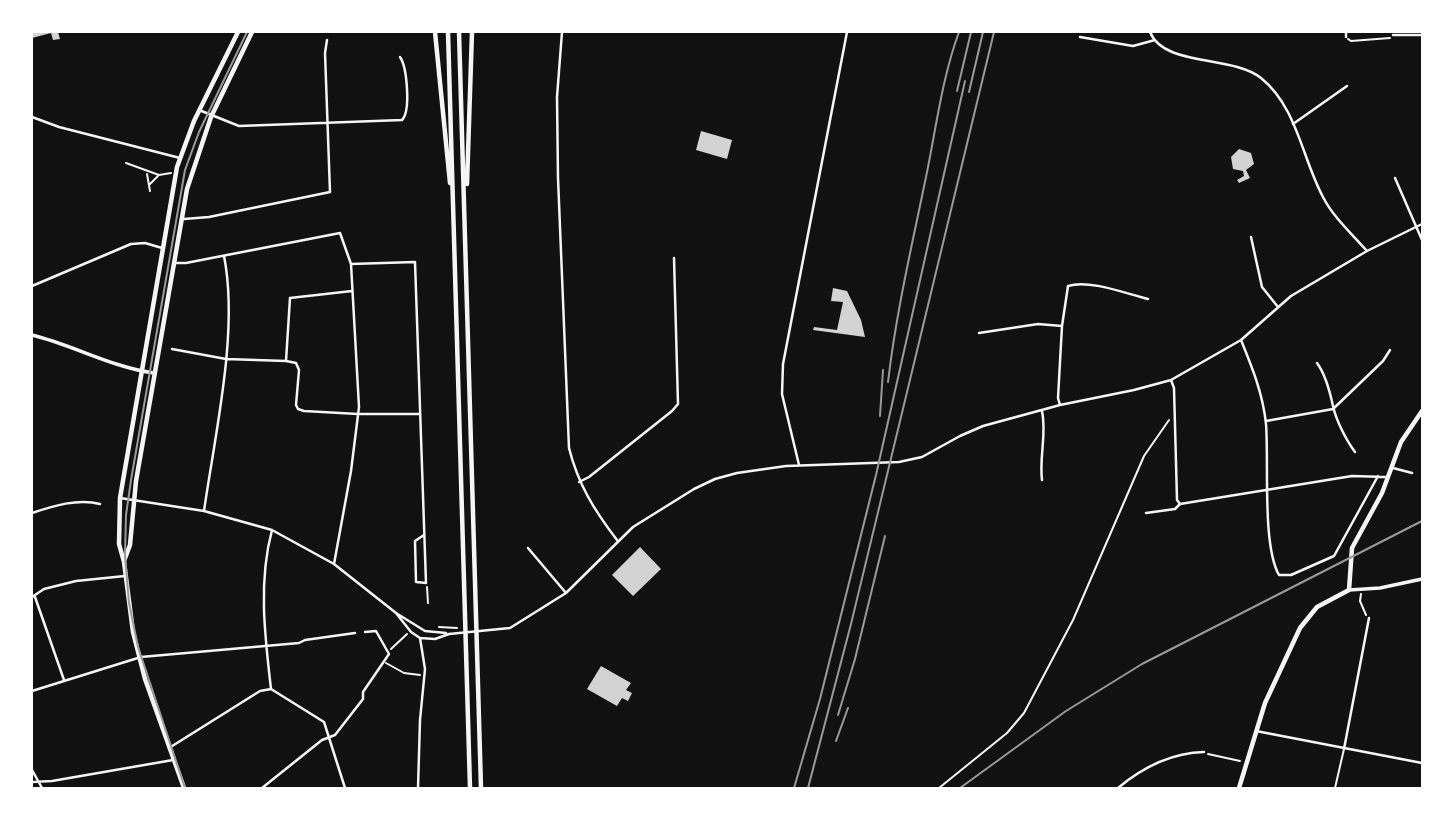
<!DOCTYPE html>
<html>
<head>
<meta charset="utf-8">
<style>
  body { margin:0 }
  #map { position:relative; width:1454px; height:820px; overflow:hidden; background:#111; font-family:Manrope,sans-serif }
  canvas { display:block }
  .frame { position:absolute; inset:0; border:33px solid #fff; pointer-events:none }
</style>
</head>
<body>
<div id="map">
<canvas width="1454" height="820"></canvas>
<div class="frame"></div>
</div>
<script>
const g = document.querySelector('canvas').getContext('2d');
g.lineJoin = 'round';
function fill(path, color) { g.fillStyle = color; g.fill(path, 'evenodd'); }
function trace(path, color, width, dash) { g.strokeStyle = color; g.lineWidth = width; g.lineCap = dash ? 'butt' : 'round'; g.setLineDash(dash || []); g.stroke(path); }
const building = new Path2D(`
  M32,32H58L60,39L53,40L51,33L32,38Z
  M701,131L732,140L727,159L696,150Z
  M1239,149L1251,153L1254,164L1246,170L1250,178L1239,183L1237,180L1244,176L1243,171L1233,169L1231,157Z
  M833,288L847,291L861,320L865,337L813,330L814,327L837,330L843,302L831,301Z
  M640,547L661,569L633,596L612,575Z
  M601,666L631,683L626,690L632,693L628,701L622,698L617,706L587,689Z`);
const path = new Path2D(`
  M1348,39L1351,41L1390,38
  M126,163L159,175L171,173
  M147,174L150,191
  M150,184L158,176
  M427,587L428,603
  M1361,594L1360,601L1366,615
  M439,627L457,628
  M391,649L407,634
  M386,663L404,673L420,675
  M1208,754L1240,761
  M939,788L1007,733L1024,713L1073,620L1144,456L1169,420`);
const pedestrian = new Path2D(`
  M1335,788L1344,749`);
const minor = new Path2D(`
  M562,32L557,97L558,178L569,448C578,484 594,510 617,540
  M1150,32C1164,67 1232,55 1261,78C1297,107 1302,158 1323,197C1333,217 1352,234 1367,251
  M1346,32V37
  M1393,35H1422
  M1080,37L1133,46L1155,40
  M199,110L239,126L402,120C411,111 407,67 400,57
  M32,117L59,127L180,158
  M1293,124L1347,86
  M1395,178L1422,240
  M184,219L209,217L330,192L325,53L327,40
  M1251,237L1262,287L1278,307
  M175,263H186L340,233L351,264L359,407L351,471L334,564
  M351,264L415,262L426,583L416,582L415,541L424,535
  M32,286L131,244L145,243L162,248
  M979,333L1038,324L1062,326
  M1241,340C1252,367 1263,394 1266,424C1269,462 1262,545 1279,575H1291L1334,556L1378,476
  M172,349L226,359L286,361L296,363L299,370L296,405L298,409L304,411L358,414H420
  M286,361L290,298L352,291
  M1317,363C1326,375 1330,392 1333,406C1336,420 1346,440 1355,452
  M1171,380L1174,388L1177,500L1180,504
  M1060,405L1058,398L1062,326L1068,286C1089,279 1127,294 1148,299
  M1333,409L1383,361L1390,350
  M1266,421L1333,409
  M799,465L782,394L783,364L847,32
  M1393,468L1412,473
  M1042,480C1039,457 1047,434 1042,411
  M579,482L589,477L672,411L678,404L674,258
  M120,498L204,511L272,530L334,564L396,613L425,631L446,633
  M204,511C215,434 239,331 224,256
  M32,513C53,506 78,498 100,504
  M1146,513L1175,509L1180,504L1352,476L1386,477
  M272,530C258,582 265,637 271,689L324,722L345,788
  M528,548L566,593
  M32,597L44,589L76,581L125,576
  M35,597L64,680
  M396,613L411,632L420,638L435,639L449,634L510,628L566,593L633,527L694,489L715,479L737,473L786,466L899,462L922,457L960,436L983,426L1060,405L1134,390L1171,380L1241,340L1291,296L1367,251L1422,224
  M32,691L141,657L299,643L305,640L355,633
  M1256,731L1422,763
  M169,748L260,691L271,689
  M1344,749L1369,618
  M32,770L42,788
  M32,782L52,781L173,760
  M262,788L322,740L335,735L363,699V692L389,654L376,631L365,632
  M418,788L420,720L425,669L420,638
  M1118,788C1143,767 1171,753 1204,752`);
const tertiary = new Path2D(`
  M32,335C73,345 111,367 154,373
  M1349,590L1380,588L1422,579`);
const secondary = new Path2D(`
  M124,561L130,545L136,481L187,189L211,117L252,32
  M184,788L145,679L133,632L124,562L119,544L120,498L177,167L194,121L238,32
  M1239,788L1265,703L1300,628L1317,607L1349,590L1352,548L1382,493L1401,442L1422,411`);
const trunk = new Path2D(`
  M435,32L450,183
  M448,32L470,788
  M459,32L481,788
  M467,184L472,32`);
const tram = new Path2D(`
  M185,788L138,647L129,603L125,555L126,515L131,480L185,170L199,132L247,32`);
const rail = new Path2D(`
  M957,91L971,32
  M969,92L983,32
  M888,382C896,313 912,245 926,177C936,129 942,78 959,32
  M880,416L883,370
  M838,715L855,659L885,536
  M836,741L848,708
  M794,788L820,699L876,475L965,81
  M808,788L851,624L994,32
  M960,788L1066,711L1142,664L1422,521`);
fill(building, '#d3d3d3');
trace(path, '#f5f5f5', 2);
trace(pedestrian, '#f5f5f5', 2);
trace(minor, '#f5f5f5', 2.5);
trace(tertiary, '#f5f5f5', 3.5);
trace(secondary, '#f5f5f5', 4.5);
trace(trunk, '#f5f5f5', 4.5);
trace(tram, '#9a9a9a', 2);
trace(rail, '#9a9a9a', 2);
</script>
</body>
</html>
